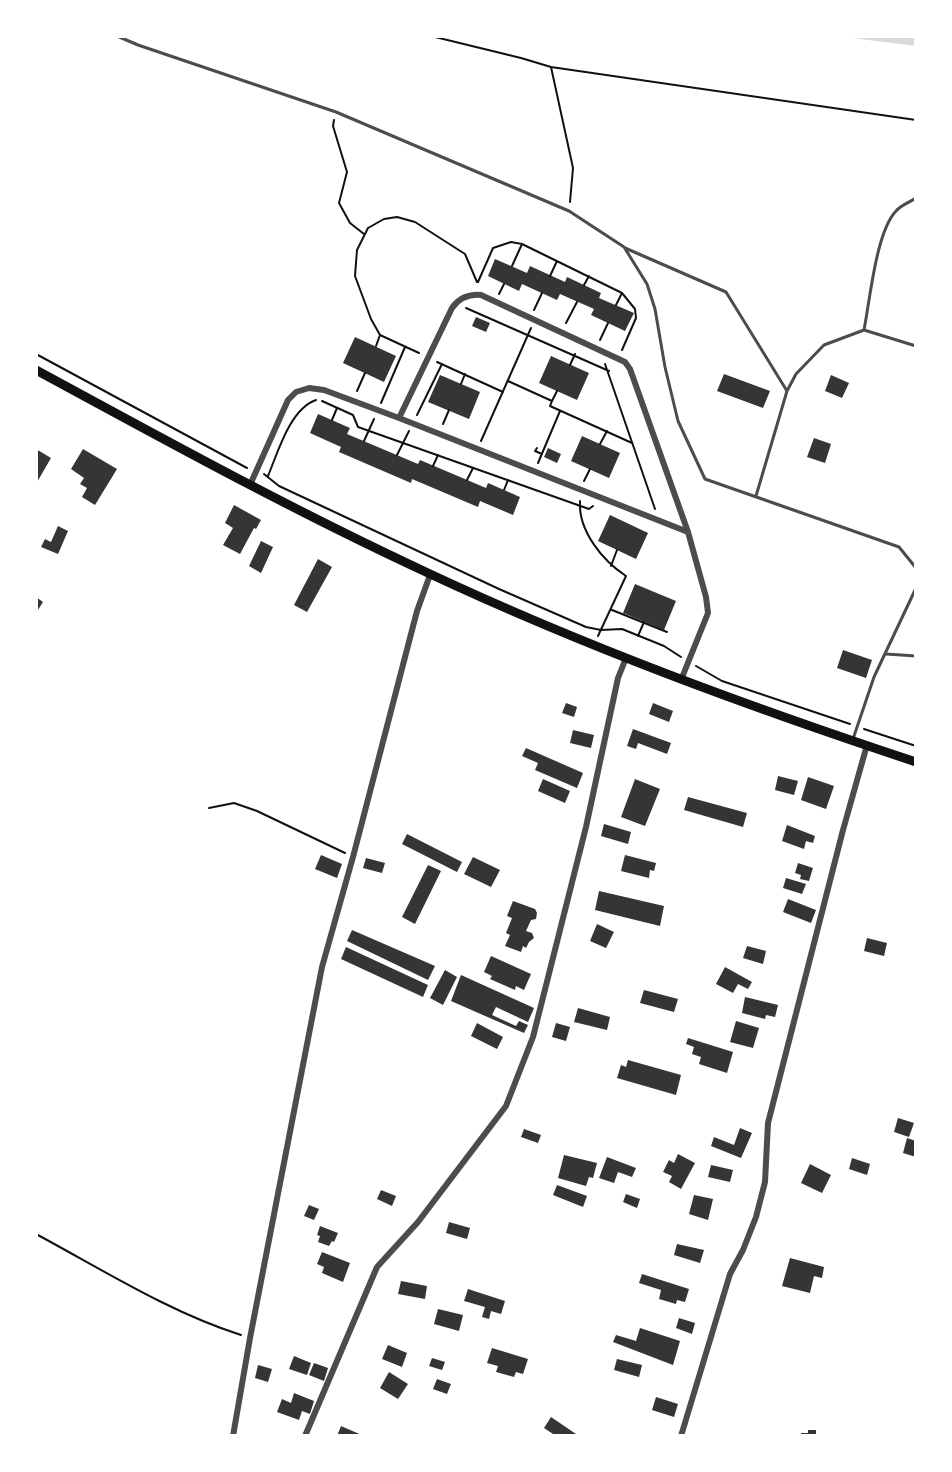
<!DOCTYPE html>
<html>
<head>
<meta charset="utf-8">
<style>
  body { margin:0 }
  #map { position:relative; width:952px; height:1472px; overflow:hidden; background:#fff; font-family:Karla,sans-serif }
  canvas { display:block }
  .frame { position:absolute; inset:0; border:38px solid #fff; pointer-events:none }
</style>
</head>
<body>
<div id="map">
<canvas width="952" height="1472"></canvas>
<div class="frame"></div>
</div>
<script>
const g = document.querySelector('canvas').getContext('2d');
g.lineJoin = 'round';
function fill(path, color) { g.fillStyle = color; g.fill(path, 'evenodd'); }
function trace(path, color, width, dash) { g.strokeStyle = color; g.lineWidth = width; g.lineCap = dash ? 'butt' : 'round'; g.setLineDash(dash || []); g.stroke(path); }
const water = new Path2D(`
  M836,36H916V46Z`);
const building = new Path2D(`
  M495,259L527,273L530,266L565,282L567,277L601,293L599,298L634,313L625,331L591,315L594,309L560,294L557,300L522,284L519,291L488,276Z
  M476,317L490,323L486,332L472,326Z
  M355,337L396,356L384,382L343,363Z
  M551,356L589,373L577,400L539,383Z
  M724,374L770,391L763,408L717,391Z
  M440,375L480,392L469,419L428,402Z
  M831,375L849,383L842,398L825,391Z
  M318,414L350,428L347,434L418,464L420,460L486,488L488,483L520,497L513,515L480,501L478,507L412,479L411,483L339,452L341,447L310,433Z
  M582,436L620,453L609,478L571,461Z
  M814,438L831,444L825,463L807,457Z
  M548,448L561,454L557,463L544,457Z
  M36,449L51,458L36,484Z
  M83,449L117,469L95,505L82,497L87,488L80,484L84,478L71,469Z
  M234,505L261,520L256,529L254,528L240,554L223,545L233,528L225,523Z
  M610,515L648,533L636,559L598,541Z
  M58,526L68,531L58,554L41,547L45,539L51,542Z
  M261,541L273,547L261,573L249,566Z
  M318,559L332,567L307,612L294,605Z
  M635,584L676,601L664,630L623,613Z
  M36,597L43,602L36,613Z
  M843,650L872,660L866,678L837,668Z
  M566,703L577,707L574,717L562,713Z
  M653,703L673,711L669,722L649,714Z
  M633,729L671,743L667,754L638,743L636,749L627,746Z
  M573,730L594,735L591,748L570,743Z
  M526,748L583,773L577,788L535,770L538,763L522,756Z
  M778,776L798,781L794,795L775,790Z
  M808,777L834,786L826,809L801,800Z
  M543,779L570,791L565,803L538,791Z
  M635,779L660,789L645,826L621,817Z
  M688,797L747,813L743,827L684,810Z
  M604,824L631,832L628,844L601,836Z
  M787,825L815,836L813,843L806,841L804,849L782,841Z
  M407,834L462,862L457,872L402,844Z
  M321,855L342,864L337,878L315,869Z
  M625,855L656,863L654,871L650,870L649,878L621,871Z
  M473,857L500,870L491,887L464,874Z
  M366,858L385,863L382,873L363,868Z
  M798,863L813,868L809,881L800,879L801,875L795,873Z
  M428,865L441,871L415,924L402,917Z
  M786,878L806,884L802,894L783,888Z
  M599,891L664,906L660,926L595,910Z
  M788,899L816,910L811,923L783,912Z
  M513,901L535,909L537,913L536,919L531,920L526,931L532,933L534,938L529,942L526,948L523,946L521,952L505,946L510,935L506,933L512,918L507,916Z
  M597,924L614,932L606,948L590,941Z
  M352,930L435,966L428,980L347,941Z
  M867,938L887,943L884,956L864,951Z
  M747,946L766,951L763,964L743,958Z
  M346,947L428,985L423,997L341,959Z
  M491,956L531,974L524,990L516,986L515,990L490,979L492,976L484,972Z
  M725,967L752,982L748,989L738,984L733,993L716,984Z
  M445,970L457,977L443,1005L430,998Z
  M461,975L534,1008L528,1022L496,1007L492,1015L516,1026L519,1021L528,1025L524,1033L451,1001Z
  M644,990L678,999L674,1012L640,1003Z
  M745,997L778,1005L775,1017L766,1015L765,1019L742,1013Z
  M578,1008L610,1017L607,1030L574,1022Z
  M736,1021L759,1028L753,1048L730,1042Z
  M477,1023L503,1037L497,1049L471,1036Z
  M556,1023L570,1027L566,1041L552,1037Z
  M688,1038L733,1052L727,1073L699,1064L701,1057L692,1054L694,1047L686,1044Z
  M628,1060L681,1075L676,1095L617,1078L621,1065L626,1067Z
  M898,1118L914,1123L909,1137L894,1132Z
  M740,1128L752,1133L741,1158L711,1146L714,1137L734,1145Z
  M524,1129L541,1135L538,1143L521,1137Z
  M907,1138L916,1141V1157L903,1153Z
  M678,1154L695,1163L681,1189L669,1182L672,1176L663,1172L669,1160L674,1163Z
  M564,1155L597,1163L593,1178L589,1177L586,1186L558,1178Z
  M607,1157L636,1168L632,1177L618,1172L614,1183L599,1178Z
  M852,1158L870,1164L867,1175L849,1169Z
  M810,1164L831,1175L822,1193L801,1183Z
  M711,1165L733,1170L730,1182L708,1177Z
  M557,1185L587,1196L583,1207L553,1195Z
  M381,1190L396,1196L392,1206L377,1199Z
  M626,1194L640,1199L637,1208L623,1202Z
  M694,1195L713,1199L708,1220L689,1214Z
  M309,1205L319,1209L314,1220L304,1216Z
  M449,1222L470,1228L467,1239L446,1233Z
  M320,1226L338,1233L334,1242L332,1241L329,1246L318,1242L320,1236L317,1235Z
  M677,1244L704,1250L700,1263L674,1255Z
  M322,1252L350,1263L343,1282L322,1273L324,1267L317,1264Z
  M790,1258L824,1267L822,1278L814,1276L810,1293L782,1286Z
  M642,1274L689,1289L685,1302L677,1300L676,1304L659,1299L661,1290L639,1283Z
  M401,1281L427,1286L425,1299L398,1294Z
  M468,1289L505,1301L501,1314L491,1311L489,1319L482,1317L485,1307L464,1301Z
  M438,1309L463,1315L459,1331L434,1324Z
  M679,1318L695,1323L692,1334L676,1328Z
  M640,1328L680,1341L673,1365L613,1342L616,1335L636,1341Z
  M388,1345L407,1353L402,1367L382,1359Z
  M492,1348L528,1359L523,1374L516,1372L514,1377L496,1372L498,1366L487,1363Z
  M294,1356L311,1363L307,1375L289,1369Z
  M432,1358L445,1362L442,1370L429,1366Z
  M617,1359L642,1365L639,1377L614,1370Z
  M314,1363L328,1368L324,1381L309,1375Z
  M258,1365L272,1369L268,1382L255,1378Z
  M389,1372L408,1384L398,1399L380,1388Z
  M437,1379L451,1384L447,1394L433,1389Z
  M294,1393L314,1401L310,1414L302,1411L299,1420L277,1412L282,1399L291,1403Z
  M656,1397L678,1404L674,1417L652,1410Z
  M551,1417L579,1436H556L544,1428Z
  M341,1426L364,1436H337Z
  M808,1430H816V1436H801V1433H808Z`);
const path = new Path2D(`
  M431,36L521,58L551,67L573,168L570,202
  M551,67L916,120
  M334,120L333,126L347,172L339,203L350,223L364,234
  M512,266L522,244
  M550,276L557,261
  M478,282L493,248L511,242L522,244L622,293L635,309L636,318L622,350
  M584,285L589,276
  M499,294L504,284
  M616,305L622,293
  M466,308L609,371
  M534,310L542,293
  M566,323L577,302
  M600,340L608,323
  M376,346L380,335
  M419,353L380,335L371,319L355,276L357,250L368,228L384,219L397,217L415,222L465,254L477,282
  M36,354L247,468
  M437,362L503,392
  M605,364L655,509
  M570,365L575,354
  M508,381L552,401L550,406L632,443
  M461,384L465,374
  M357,391L365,373
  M322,401L353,415L358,427L589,509L593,506
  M552,401L557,391
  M381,403L405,347
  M417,415L442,364
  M332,420L337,408
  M443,424L449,410
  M364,441L374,419
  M481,441L531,328
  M600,444L607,431
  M537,448L535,451L542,454
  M397,455L409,431
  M538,463L560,411
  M433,466L438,455
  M264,474L279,486L499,589L586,627L601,630L622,629L664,646L681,657
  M268,476C278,452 290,409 316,400
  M467,480L473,468
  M584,481L590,469
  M504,490L508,480
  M580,501C578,531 603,561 626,576L598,636
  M611,566L617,550
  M612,610L667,632
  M638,636L644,622
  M696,666L722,681L850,724
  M864,729L916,746
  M209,808L234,803L257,811L345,853
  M36,1234C103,1270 169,1312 241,1335`);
const service = new Path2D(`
  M117,36L138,45L336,112L569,211L624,247L647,284L655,309L665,367L678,421L705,479L899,547L916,568
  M625,248L726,292L787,391
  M864,330C870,300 876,232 896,211C901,205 910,202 916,198
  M756,496L787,391L796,374L824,345L864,330L916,346
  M886,654L916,656
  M853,739L874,677L916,588`);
const minor = new Path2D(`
  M399,418L452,308C459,298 468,294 481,295L625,362L630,369L688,532L706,597L708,613L681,680
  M250,485L288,400L296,392L309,388L324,390L399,418L688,532
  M233,1436L250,1338L322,967L353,857L417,611L430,575
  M305,1436L377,1267L418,1222L506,1106L533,1037L586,827L618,678L626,658
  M681,1436L730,1274L743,1250L756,1217L765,1182L768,1123L843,830L867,745`);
const secondary = new Path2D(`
  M36,370C165,440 294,511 428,573C586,647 750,707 916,762`);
fill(water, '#d9d9d9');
fill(building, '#353535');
trace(path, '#111', 2);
trace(service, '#4c4c4c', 3);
trace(minor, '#4c4c4c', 6);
trace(secondary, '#111', 9);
</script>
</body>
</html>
